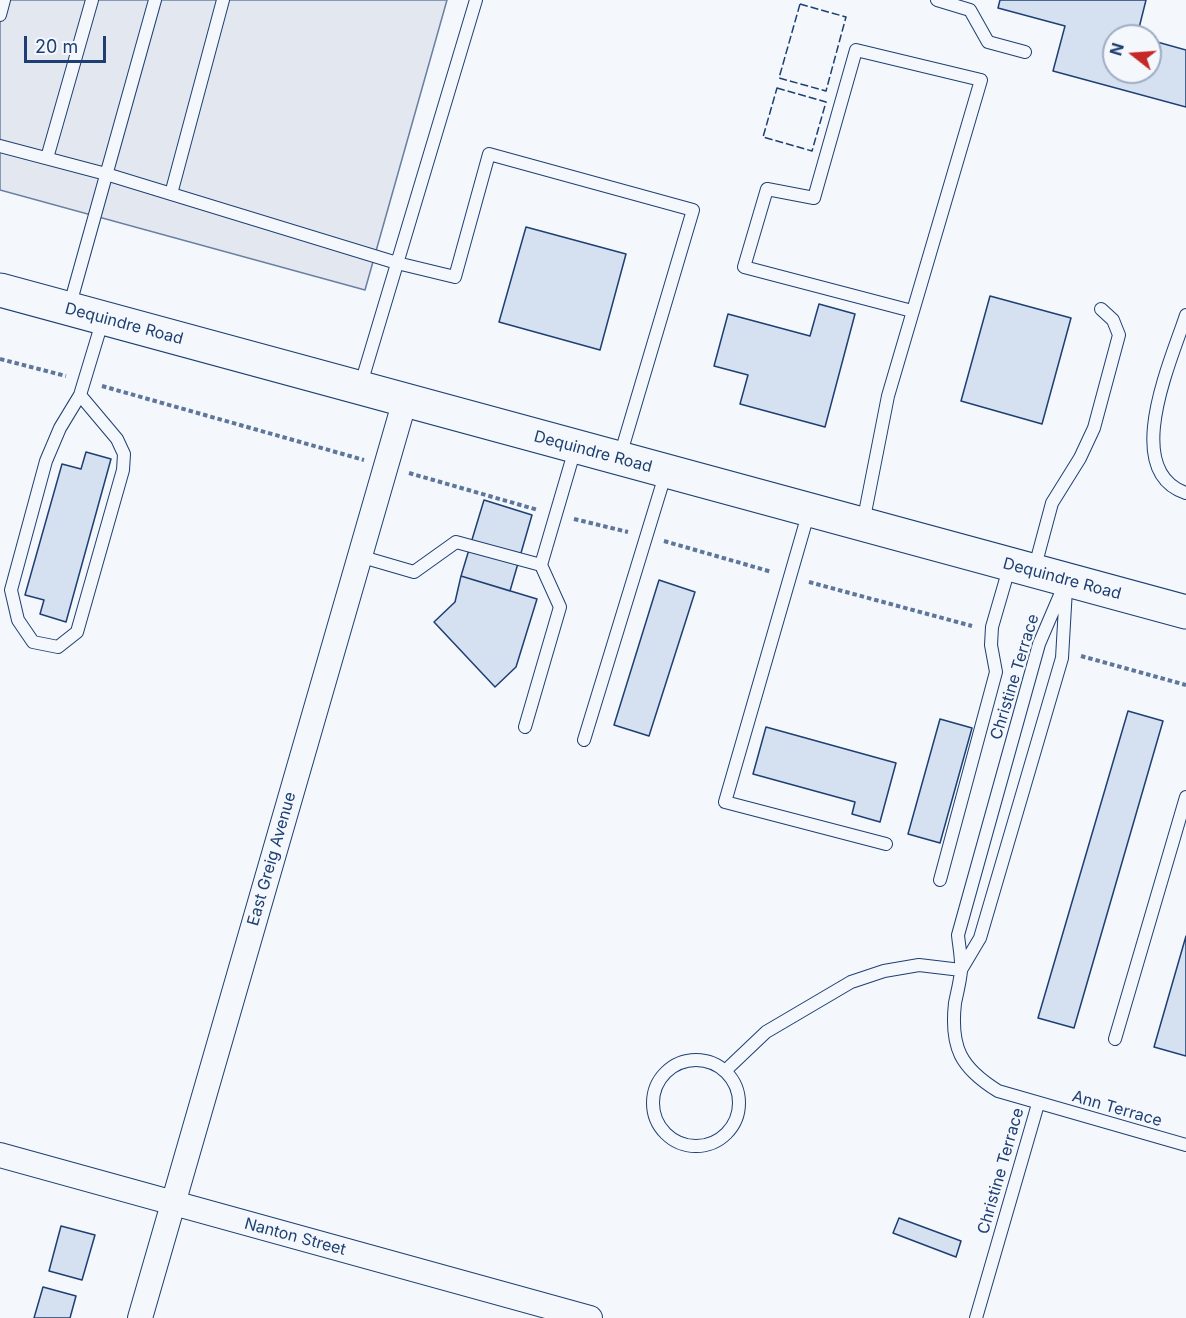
<!DOCTYPE html>
<html>
<head>
<meta charset="utf-8">
<style>
  body { margin:0 }
  #map { position:relative; width:1186px; height:1318px; overflow:hidden; background:#f4f7fb; font-family:Inter,sans-serif }
  canvas { display:block }
  .north { position:absolute; left:1102px; top:24px; width:60px; height:60px; box-sizing:border-box; background:#f4f7fb; border:2px solid #9eadc5; border-radius:50%; rotate:287deg; font-size:16px; font-weight:700; line-height:24px; text-align:center; color:#1d3f73 }
  .north::after { content:''; display:block; margin:auto; width:21px; height:27px; background:#c62828; clip-path:polygon(50% 0,100% 100%,50% 72%,0 100%) }
  .scale { position:absolute; left:24px; top:36px; width:82px; height:27px; box-sizing:border-box; border:3px solid #1d3f73; border-top:0; padding-left:8px; font-size:18px; line-height:21px; white-space:nowrap; color:#1d3f73; -webkit-text-stroke:4px #f4f7fb; paint-order:stroke }
</style>
</head>
<body>
<div id="map">
<canvas width="1186" height="1318"></canvas>
<div class="north">N</div>
<div class="scale">20 m</div>
</div>
<script>
const g = document.querySelector('canvas').getContext('2d');
g.lineJoin = 'round';
function fill(path, color) { g.fillStyle = color; g.fill(path, 'evenodd'); }
function trace(path, color, width, dash) { g.strokeStyle = color; g.lineWidth = width; g.lineCap = dash ? 'butt' : 'round'; g.setLineDash(dash || []); g.stroke(path); }
function write(font, color, halo, rows, align = 'center') {
  g.font = font + ' Inter,sans-serif'; g.lineWidth = 4.5; g.setLineDash([]); g.textBaseline = 'middle'; g.strokeStyle = halo; g.fillStyle = color; for (const [text, x, y, turn = 0] of rows) {
    g.save(); g.translate(x, y); g.rotate((+turn || 0) * Math.PI / 180); g.textAlign = isNaN(turn) ? turn : align; if (halo) g.strokeText(text, 0, 0); g.fillText(text, 0, 0); g.restore();
  }
}
const parking = new Path2D(`
  M0,0H447L365,290L0,190Z`);
const building = new Path2D(`
  M1000,0H1146L1137,36H1114V72H1150V40L1186,50V107L1053,71L1065,26L998,8Z
  M526,227L626,254L600,350L499,322Z
  M990,296L1071,318L1042,424L961,401Z
  M819,304L855,314L825,427L740,404L748,375L714,366L728,314L810,336Z
  M86,452L111,459L66,622L40,614L44,600L25,595L62,464L81,469Z
  M484,500L532,515L510,591L461,576Z
  M461,576L537,599L516,667L495,687L434,622L455,602Z
  M659,580L695,592L649,736L614,725Z
  M1128,711L1163,721L1074,1028L1038,1018Z
  M940,719L972,728L940,843L908,834Z
  M766,727L896,763L880,822L852,814L855,802L753,774Z
  M1186,936V1056L1154,1047Z
  M899,1218L961,1241L956,1257L893,1233Z
  M61,1226L95,1235L82,1280L49,1271Z
  M43,1287L76,1296L70,1318H34Z`);
const path = new Path2D(`
  M0,359L66,376
  M102,386L364,460
  M409,473L538,510
  M574,519L628,532
  M664,541L772,572
  M809,582L972,626
  M1081,656L1186,685`);
const service = new Path2D(`
  M937,0L970,10L988,42L1025,52
  M0,15L4,0
  M0,146L106,174L397,263L455,277L489,154L693,210L620,456
  M47,158L92,0
  M171,194L223,0
  M69,308L155,0
  M1186,315C1172,359 1120,471 1186,493
  M360,387L476,0
  M80,395L117,439L124,454L123,470L77,632L58,647L33,642L18,620L11,590L46,461L60,428L80,395L103,319
  M809,511L725,802L886,844
  M863,523L888,396L981,80L856,50L814,198L767,189L744,267L912,311
  M359,556L414,572L456,542L541,565L575,449
  M1034,570L1052,503L1080,458L1094,428L1119,335L1113,320L1101,309
  M1066,581L1039,644L958,935C959,946 962,960 961,971C960,982 957,993 955,1003C950,1048 961,1068 998,1091L1186,1145
  M525,727L560,607L541,565
  M584,740L666,472
  M940,880L996,672L991,645L992,627L1010,565
  M961,970L980,938L1062,658L1066,589
  M1115,1039L1186,797
  M653 1103a43 43 0 1 1 86 0a43 43 0 1 1-86 0Z
  M725,1071L766,1032L851,982L884,971L919,965L961,970
  M976,1318L1038,1104`);
const minor = new Path2D(`
  M0,1155L590,1318
  M140,1318L405,400`);
const secondary = new Path2D(`
  M0,290L1186,612`);
const fence = new Path2D(`
  M800,4L846,17L826,91L779,78Z
  M777,88L826,102L812,151L763,137Z`);
const streetNames = [
  ["Dequindre Road",124,324,15],
  ["Dequindre Road",593,452,15],
  ["Dequindre Road",1062,579,15],
  ["Christine Terrace",1015,677,-73],
  ["East Greig Avenue",272,859,-74],
  ["Ann Terrace",1117,1109,16],
  ["Christine Terrace",1001,1171,-74],
  ["Nanton Street",295,1237,15]
];
fill(parking, '#e3e8f0');
trace(parking, '#687fa3', 1.5);
fill(building, '#d5e0f0');
trace(building, '#1d3f73', 1.5);
trace(service, '#1d3f73', 14);
trace(minor, '#1d3f73', 26);
trace(secondary, '#1d3f73', 35);
trace(path, '#5e769c', 4, [4.5, 3]);
trace(service, '#f4f7fb', 12);
trace(minor, '#f4f7fb', 24);
trace(secondary, '#f4f7fb', 33);
trace(fence, '#1d3f73', 1.5, [8, 3]);
write('16px', '#1d3f73', '#f4f7fb', streetNames);
</script>
</body>
</html>
